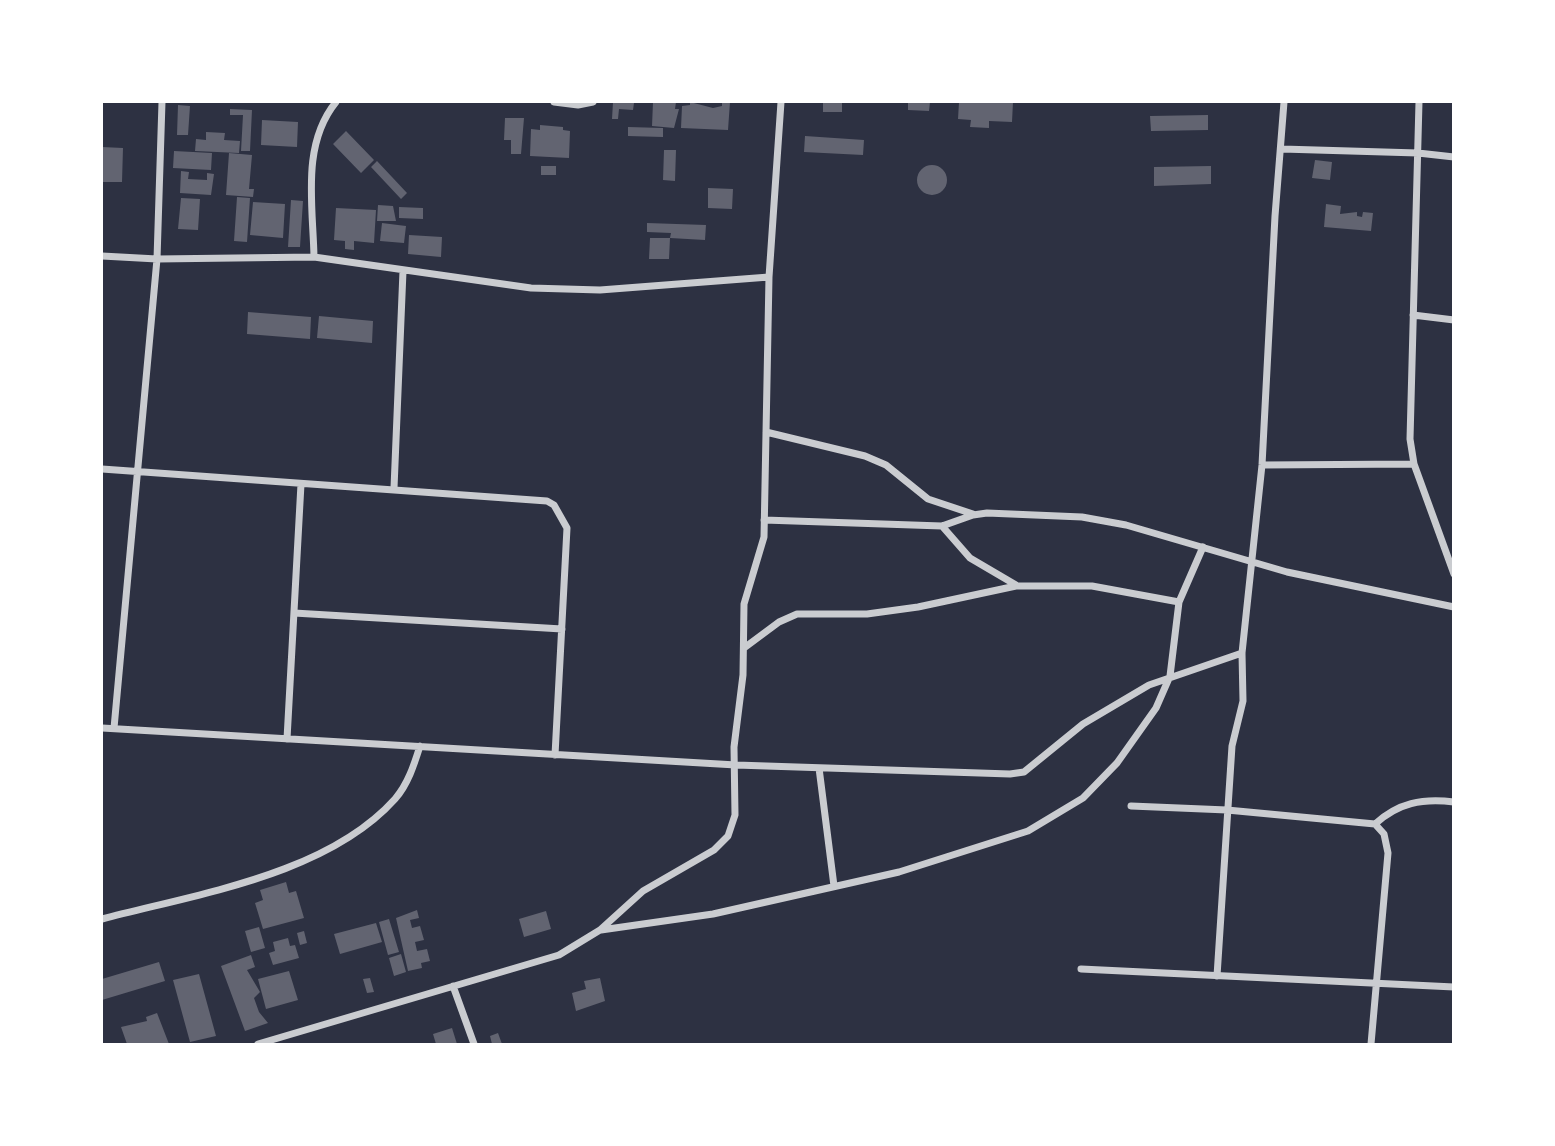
<!DOCTYPE html>
<html>
<head>
<meta charset="utf-8">
<style>
  body { margin:0 }
  #map { position:relative; width:1555px; height:1146px; overflow:hidden; background:#2d3142; font-family:Rubik,sans-serif }
  canvas { display:block }
  .frame { position:absolute; inset:0; border:103px solid #fff; pointer-events:none }
</style>
</head>
<body>
<div id="map">
<canvas width="1555" height="1146"></canvas>
<div class="frame"></div>
</div>
<script>
const g = document.querySelector('canvas').getContext('2d');
g.lineJoin = 'round';
function fill(path, color) { g.fillStyle = color; g.fill(path, 'evenodd'); }
function trace(path, color, width, dash) { g.strokeStyle = color; g.lineWidth = width; g.lineCap = dash ? 'butt' : 'round'; g.setLineDash(dash || []); g.stroke(path); }
const building = new Path2D(`
  M613,102L634,103L633,110L619,109L618,119H612Z
  M653,102H676L675,109H679L674,128L652,126Z
  M690,102L713,108L722,106V102H730L728,130L681,128L682,106L690,105Z
  M823,102H842V112H823Z
  M908,102H930L929,111L908,110Z
  M959,102H1013L1012,122L989,121V128L970,127L971,120L958,119Z
  M178,105L190,106L188,135H177Z
  M230,109L252,110L250,151H241L243,115H230Z
  M1208,115V130L1151,131L1150,116Z
  M505,118H524L521,154H511V140H504Z
  M262,120L298,122L297,147L261,145Z
  M540,125L563,127V130L570,131L569,158L530,156L531,129L540,130Z
  M628,127L663,128V137L628,136Z
  M346,131L374,160L361,173L333,144Z
  M206,132L225,133L224,140L240,141L239,153L195,151L196,139L206,140Z
  M805,136L864,140L863,155L804,152Z
  M102,147L123,148L122,182H102Z
  M664,150H676L675,181L663,180Z
  M174,151L212,153L211,170L173,168Z
  M229,153L252,155L249,189H254L253,197L226,195Z
  M1315,160L1332,162L1330,180L1312,178Z
  M377,161L407,193L401,199L371,167Z
  M917 180a15 15 0 1 1 30 0a15 15 0 1 1-30 0Z
  M541,166H556V175H541Z
  M1211,166V184L1154,186V167Z
  M181,171L189,172L188,179L207,180V173L214,174L211,195L180,193Z
  M708,188L733,189L732,209L708,208Z
  M237,197L250,198L247,242L234,241Z
  M181,198L200,199L198,230L178,229Z
  M291,200L303,201L300,247H288Z
  M253,202L285,204L283,238L250,235Z
  M1326,204L1341,206L1340,214L1357,212V216L1362,217L1363,212L1373,213L1371,231L1324,227Z
  M378,205L393,206L396,221H377Z
  M399,207L423,208V219L399,218Z
  M336,208L376,210L374,243L354,241V250L345,249V241L334,240Z
  M382,223L406,226L404,243L380,241Z
  M647,223L706,225L705,240L670,238L671,233L647,232Z
  M409,235L442,237L441,257L408,254Z
  M650,238H670L669,259H649Z
  M248,312L311,317L310,339L247,334Z
  M319,316L373,321L372,343L317,338Z
  M286,882L289,893L296,891L304,918L263,929L255,903L263,900L260,890Z
  M417,910L419,918L410,920L412,928L420,926L424,940L415,942L417,951L427,949L430,961L421,963L422,968L408,971L396,918Z
  M546,911L551,929L524,937L519,919Z
  M389,919L399,952L388,955L379,922Z
  M376,923L382,942L340,954L334,934Z
  M259,927L265,948L251,952L245,931Z
  M304,931L307,943L300,945L297,933Z
  M288,938L290,946L295,945L299,958L273,965L269,953L275,951L273,942Z
  M401,954L406,972L394,976L389,958Z
  M251,955L255,967L247,970L260,992L254,998L259,1012L268,1023L245,1031L221,966Z
  M159,962L165,981L102,1000V979Z
  M289,971L298,1000L266,1009L258,979Z
  M199,974L216,1036L190,1042L173,980Z
  M370,978L374,992L367,993L363,979Z
  M600,978L605,1001L576,1011L572,993L586,989L584,981Z
  M157,1013L169,1044H127L121,1027L147,1021L146,1017Z
  M452,1028L457,1044H436L433,1034Z
  M498,1033L502,1044H492L490,1036Z`);
const minor = new Path2D(`
  M554,102L578,105L593,102
  M1419,102L1410,439L1414,464L1454,574
  M1282,149L1418,153L1454,157
  M102,256L157,259L314,257L531,288L600,290L769,277
  M314,257C313,205 301,145 336,102
  M1413,315L1454,320
  M766,432L865,456L886,465L928,499L973,514
  M1262,465L1414,464
  M102,469L547,501L554,505L567,528L555,755
  M394,488L403,271
  M764,520L942,526L973,515L987,513L1082,517L1126,525L1287,572L1454,607
  M942,526L970,558L1016,585
  M294,613L562,629
  M744,648L779,622L797,614H867L918,607L1016,586H1092L1179,602
  M102,728L736,765L1010,774L1024,772L1083,724L1149,685L1242,653
  M114,728L157,259L162,102
  M287,739L301,484
  M819,768L834,886
  M1131,806L1227,810L1375,824L1384,834L1388,853L1371,1044
  M1375,824C1398,803 1422,798 1454,802
  M102,919C196,894 327,875 395,799C408,784 414,765 420,746
  M601,930L713,914L899,872L1028,831L1083,798L1117,763L1156,708L1170,676L1179,602L1203,547
  M1081,969L1454,987
  M1217,976L1232,746L1243,701L1242,653L1262,465L1275,216L1284,102
  M453,986L474,1044
  M258,1044L559,955L600,930L643,891L714,850L728,836L735,815L734,747L743,675L744,604L764,537L769,277L781,102`);
fill(building, '#626471');
trace(minor, '#caccd0', 7);
</script>
</body>
</html>
